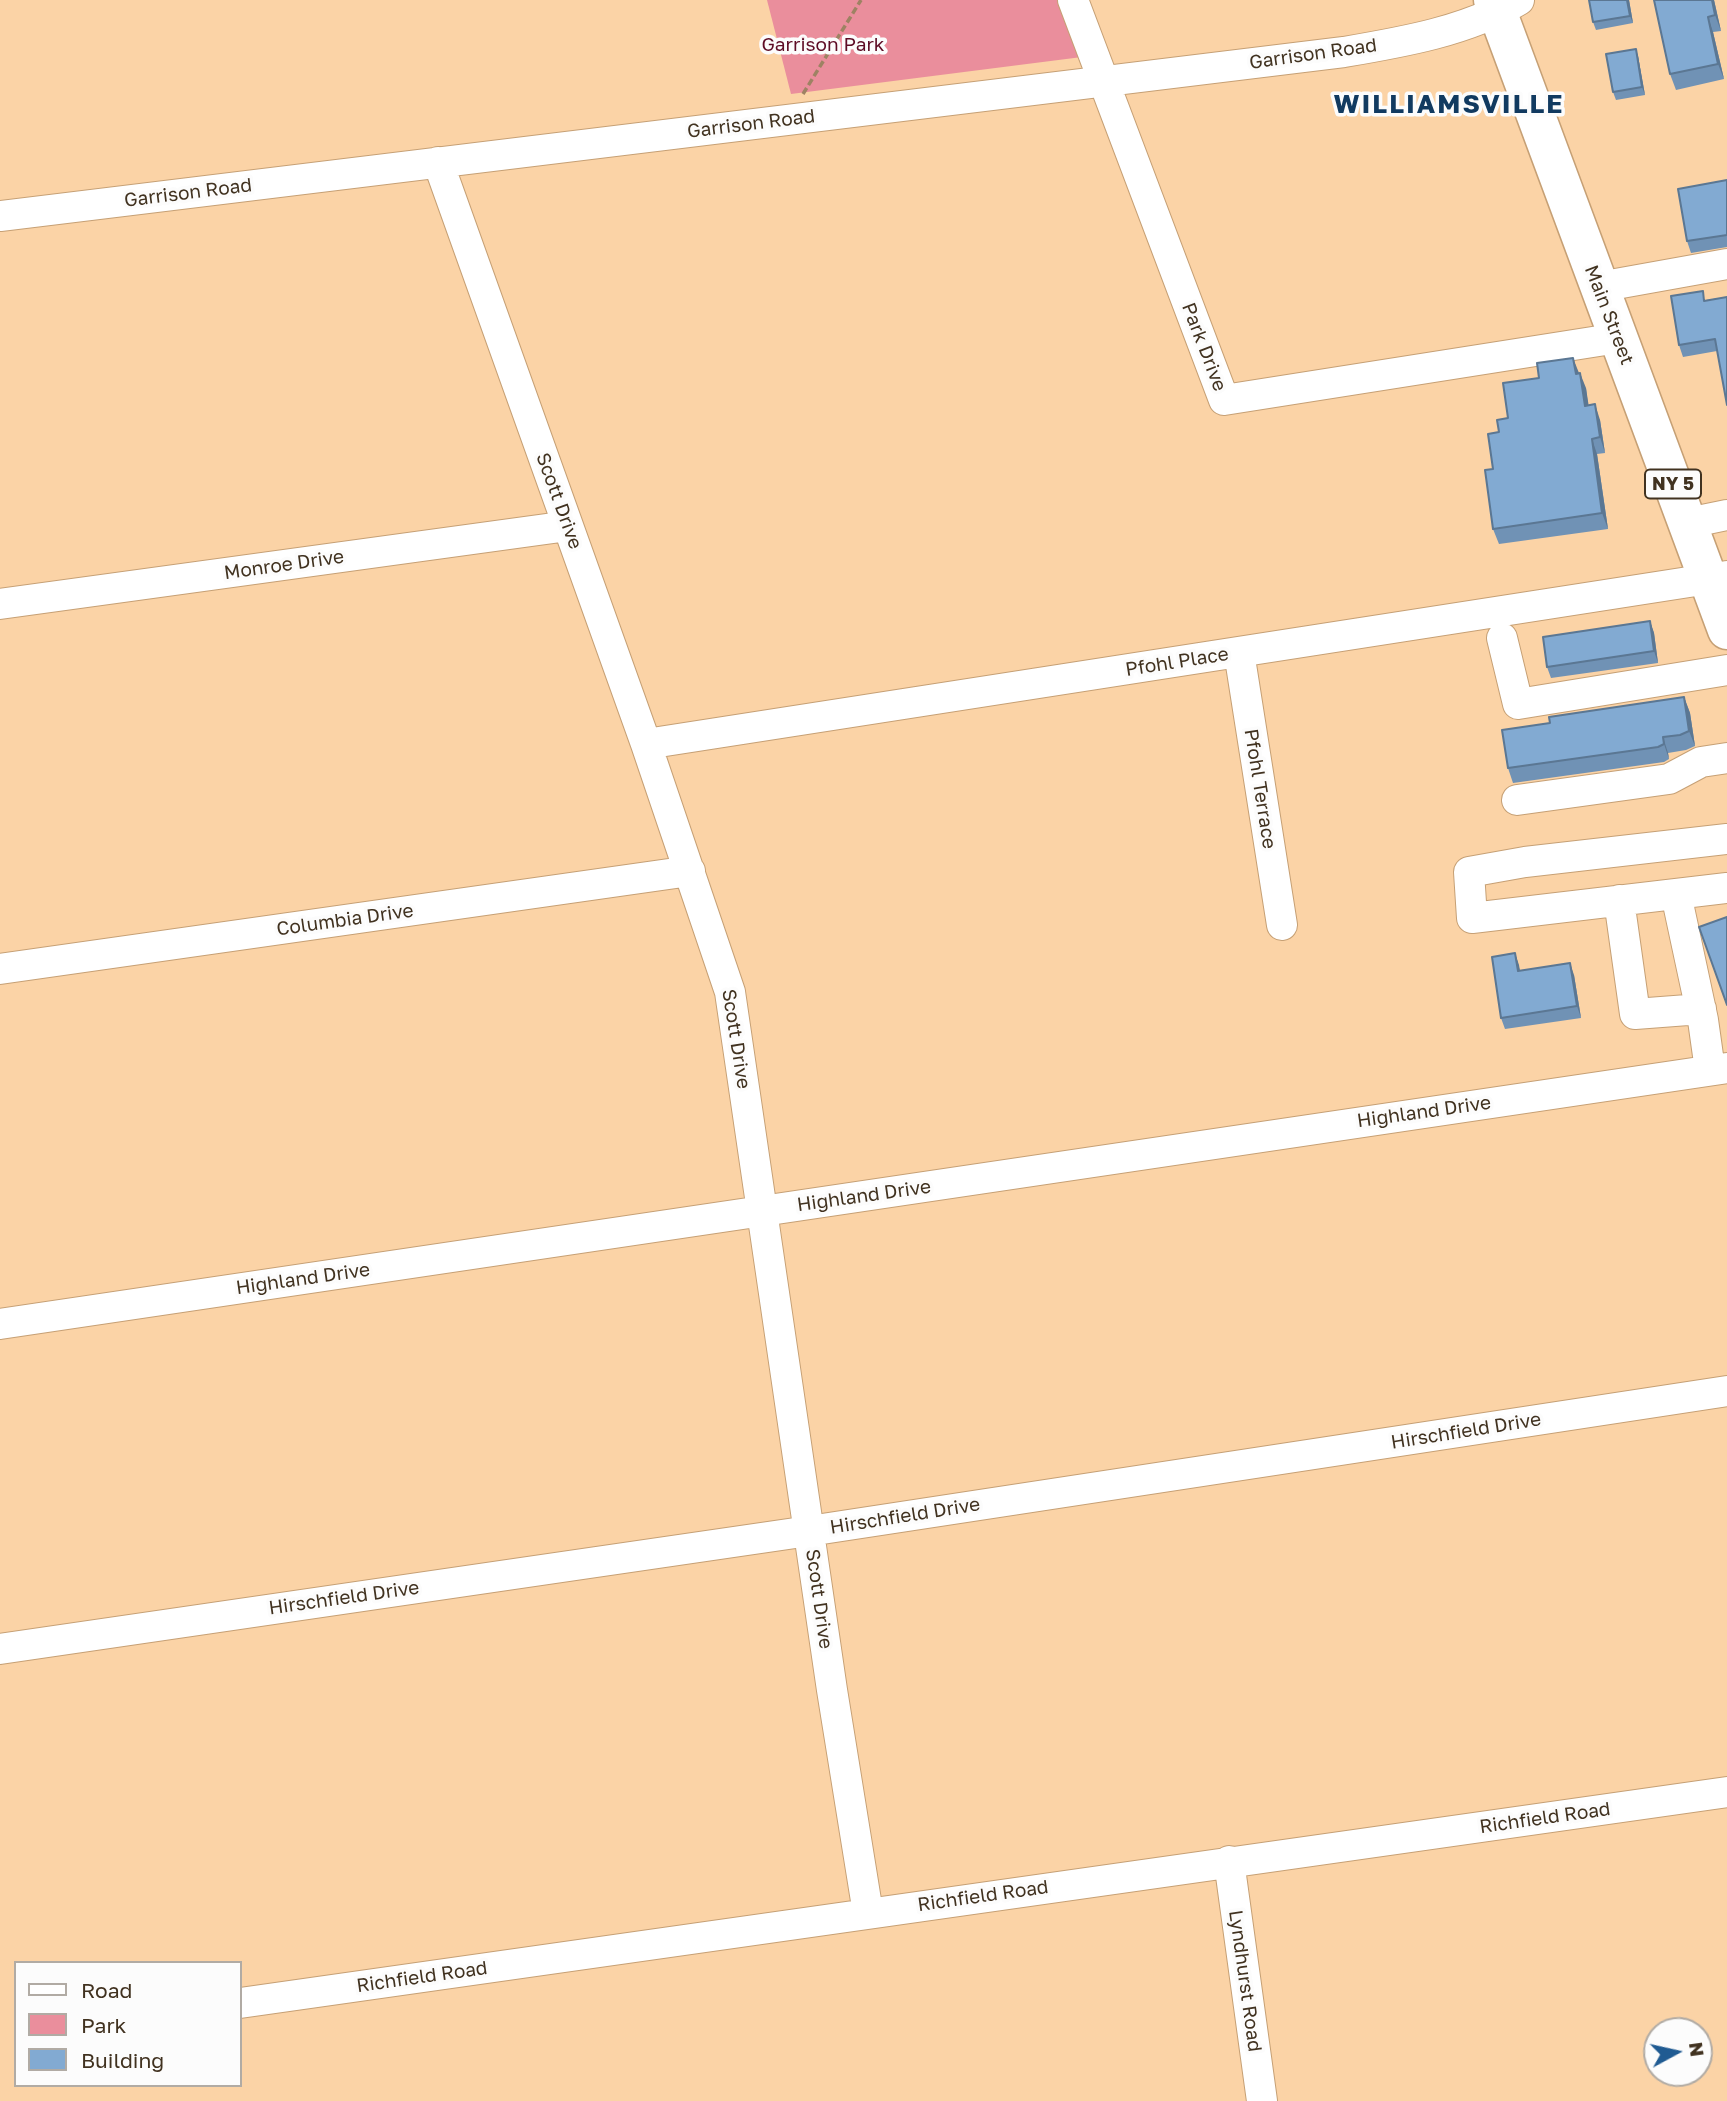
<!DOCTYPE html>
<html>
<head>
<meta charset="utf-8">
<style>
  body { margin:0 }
  #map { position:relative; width:1727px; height:2101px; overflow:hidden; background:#fbd3a6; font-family:"Golos Text",sans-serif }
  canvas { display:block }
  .legend { position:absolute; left:14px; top:1961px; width:228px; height:126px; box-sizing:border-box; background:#fcfcfc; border:2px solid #b1aba4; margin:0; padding:9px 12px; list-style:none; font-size:21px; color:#413220 }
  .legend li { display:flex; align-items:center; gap:14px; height:35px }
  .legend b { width:35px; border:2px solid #b1aba4 }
  .north { position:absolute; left:1643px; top:2017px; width:70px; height:70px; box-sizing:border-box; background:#fcfcfc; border:2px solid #b1aba4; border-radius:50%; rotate:82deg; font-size:19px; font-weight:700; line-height:28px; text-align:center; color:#413220 }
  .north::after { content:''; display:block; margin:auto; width:24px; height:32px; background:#205b92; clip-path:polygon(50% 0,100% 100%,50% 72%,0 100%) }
</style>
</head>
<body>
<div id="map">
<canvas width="1727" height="2101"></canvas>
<ul class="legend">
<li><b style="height:9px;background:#fff"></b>Road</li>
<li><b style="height:19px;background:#ea8e9c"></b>Park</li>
<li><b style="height:19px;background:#82aad2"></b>Building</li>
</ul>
<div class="north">N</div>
</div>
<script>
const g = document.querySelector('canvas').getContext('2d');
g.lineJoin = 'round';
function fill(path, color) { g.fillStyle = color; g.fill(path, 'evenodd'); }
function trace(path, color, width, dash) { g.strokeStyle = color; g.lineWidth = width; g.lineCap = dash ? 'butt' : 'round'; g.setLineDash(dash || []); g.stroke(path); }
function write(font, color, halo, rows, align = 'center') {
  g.font = font + ' "Golos Text",sans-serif'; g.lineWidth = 7; g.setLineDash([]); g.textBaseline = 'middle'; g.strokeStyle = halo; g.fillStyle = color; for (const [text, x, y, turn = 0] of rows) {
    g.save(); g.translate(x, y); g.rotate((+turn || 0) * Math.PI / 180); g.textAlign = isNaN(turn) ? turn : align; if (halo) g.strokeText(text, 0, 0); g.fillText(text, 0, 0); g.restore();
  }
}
const green = new Path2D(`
  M767,0H1059L1082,57L791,94Z`);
const path = new Path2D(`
  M803,94L861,0`);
const minor = new Path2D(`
  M1073,0L1224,400L1618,338
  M438,162L646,744L730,992L832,1690L868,1913
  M0,216L1344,52C1403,42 1467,31 1519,0
  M1599,287L1727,264
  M1688,523L1727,515
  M0,604L568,526
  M1502,638L1518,704L1727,670
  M1239,652L1282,925
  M646,744L1727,576
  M1517,800L1669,779L1701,762L1727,758
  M1727,839L1525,862L1469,872L1472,918L1727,888
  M1676,894L1703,1020L1710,1070
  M1619,900L1635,1014L1701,1009
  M0,969L690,871
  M0,1324L1727,1068
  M0,1649L809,1531L1727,1391
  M1229,1861L1262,2101
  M240,2003L1727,1792`);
const major = new Path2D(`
  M1493,0L1727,630`);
const wall = new Path2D(`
  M1629,0L1633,23L1596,30L1593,22Z
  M1654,0H1714L1721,31L1713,32L1724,79L1676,90L1670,74Z
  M1638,56L1645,95L1616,100L1613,92Z
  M1727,180V247L1691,253L1687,241Z
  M1727,297L1717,351L1683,357L1679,345L1706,300Z
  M1586,388L1588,405L1600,420L1605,453L1597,454L1608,529L1499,544L1493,529V469L1499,432L1508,418Z
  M1650,621L1654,633L1658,663L1551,678L1547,667Z
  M1684,697L1690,713L1695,746L1686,750L1668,753L1669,759L1664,762L1513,783L1508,768L1550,723Z
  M1515,953L1520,971L1574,975L1581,1018L1505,1029L1501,1018Z`);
const shadedWall = new Path2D(`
  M1627,0H1629L1633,23L1630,16Z
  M1712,0H1714L1721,31L1715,15Z
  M1708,17L1713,32L1724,79L1718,64Z
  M1636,49L1638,56L1645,95L1642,87Z
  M1573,358L1579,373L1581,389L1576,374Z
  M1580,373L1586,388L1591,421L1585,406Z
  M1595,404L1600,420L1605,453L1600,437Z
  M1592,439L1597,454L1608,529L1602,513Z
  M1650,621L1654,633L1658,663L1654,651Z
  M1684,697L1690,713L1695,746L1689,731Z
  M1663,737L1668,753L1669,759L1664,744Z
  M1515,953L1519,965L1522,983L1518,971Z
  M1570,963L1574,975L1581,1018L1577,1006Z`);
const building = new Path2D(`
  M1589,0H1627L1630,16L1593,22Z
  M1654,0H1712L1715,15L1708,17L1718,64L1670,74Z
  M1636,49L1642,87L1613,92L1606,54Z
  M1727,180V235L1687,241L1678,189Z
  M1703,291L1704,301L1727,297V405L1715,339L1679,345L1671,296Z
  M1573,358L1576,374L1580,373L1585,406L1595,404L1600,437L1592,439L1602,513L1493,529L1485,470L1493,469L1488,434L1499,432L1497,420L1508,418L1503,383L1539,378L1537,363Z
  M1650,621L1654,651L1547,667L1543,637Z
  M1684,697L1689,731L1680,735L1663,737L1664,744L1658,747L1508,768L1502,730L1550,723L1549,717Z
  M1727,917V1005L1699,927Z
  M1515,953L1518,971L1570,963L1577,1006L1501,1018L1492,957Z`);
const shields = [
  [1673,484,56]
];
const shieldNames = [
  ["NY 5",1673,484]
];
const parkNames = [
  ["Garrison Park",823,45]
];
const streetNames = [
  ["Garrison Road",1313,54,-8],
  ["Garrison Road",751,124,-7],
  ["Garrison Road",188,193,-7],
  ["Main Street",1609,315,69],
  ["Park Drive",1204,347,69],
  ["Scott Drive",559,501,70],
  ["Monroe Drive",284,565,-8],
  ["Pfohl Place",1177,662,-9],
  ["Pfohl Terrace",1260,789,81],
  ["Columbia Drive",345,920,-8],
  ["Scott Drive",736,1039,81],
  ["Highland Drive",1424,1112,-8],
  ["Highland Drive",864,1196,-8],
  ["Highland Drive",303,1279,-8],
  ["Hirschfield Drive",1466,1431,-9],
  ["Hirschfield Drive",905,1516,-9],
  ["Hirschfield Drive",344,1598,-8],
  ["Scott Drive",819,1599,82],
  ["Richfield Road",1545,1818,-8],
  ["Richfield Road",983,1896,-8],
  ["Richfield Road",422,1977,-8],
  ["Lyndhurst Road",1245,1981,82]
];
const districtNames = [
  ["WILLIAMSVILLE",1449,105]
];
fill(green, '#ea8e9c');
trace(minor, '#c6a075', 32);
trace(major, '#c6a075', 41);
trace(path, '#9e8263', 3.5, [7, 3.5]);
trace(minor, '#fff', 30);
trace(major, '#fff', 38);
fill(wall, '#7092b5');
fill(shadedWall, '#5b7793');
fill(building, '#82aad2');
trace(building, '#5b7793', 2);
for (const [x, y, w] of shields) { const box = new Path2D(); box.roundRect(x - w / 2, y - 14.5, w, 29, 5); g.fillStyle = '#fcfcfc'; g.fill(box); trace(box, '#413220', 2); }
write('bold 18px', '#413220', null, shieldNames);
write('19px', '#5e0c25', '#fcfcfc', parkNames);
write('19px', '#413220', '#fcfcfc', streetNames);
g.letterSpacing = '2px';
write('bold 26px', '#113a60', '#fcfcfc', districtNames);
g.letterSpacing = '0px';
</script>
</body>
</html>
